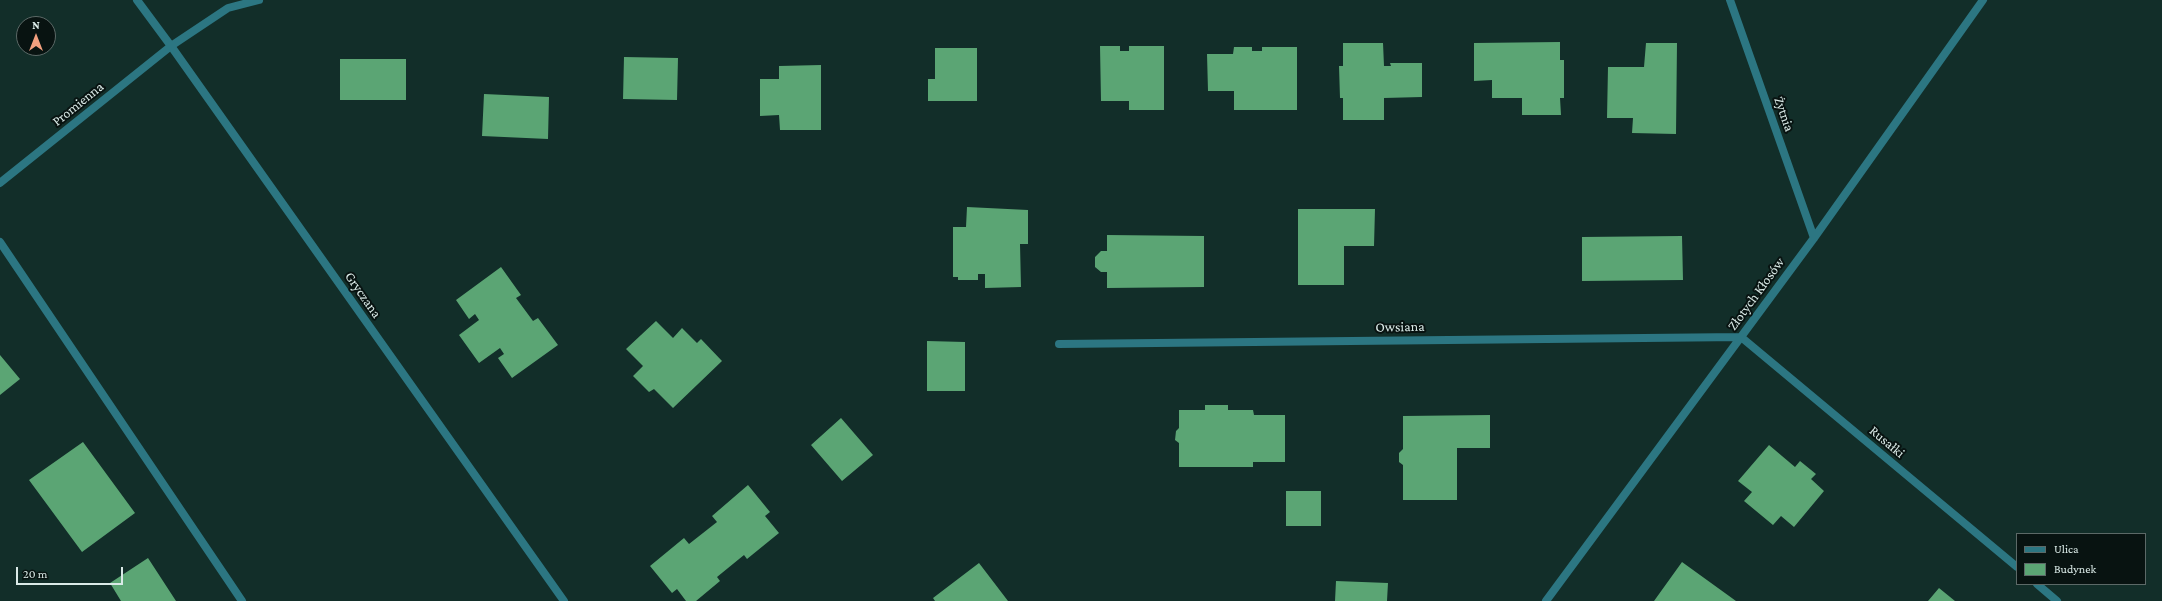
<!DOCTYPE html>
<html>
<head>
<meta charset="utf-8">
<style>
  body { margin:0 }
  #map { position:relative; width:2162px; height:601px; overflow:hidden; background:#122e29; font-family:"Crimson Pro",serif }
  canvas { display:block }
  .legend { position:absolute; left:2016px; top:533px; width:130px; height:52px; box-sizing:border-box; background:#081311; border:1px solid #5c6967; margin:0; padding:5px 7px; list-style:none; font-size:12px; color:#daeae7 }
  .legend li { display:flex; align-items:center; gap:8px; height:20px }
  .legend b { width:20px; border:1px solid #5c6967 }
  .north { position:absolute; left:16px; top:16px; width:40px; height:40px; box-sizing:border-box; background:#081311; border:1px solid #5c6967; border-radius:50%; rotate:0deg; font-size:11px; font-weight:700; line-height:16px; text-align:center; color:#daeae7 }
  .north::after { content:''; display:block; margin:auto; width:14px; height:18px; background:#f2a07f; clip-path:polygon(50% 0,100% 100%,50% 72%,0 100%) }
  .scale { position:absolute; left:16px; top:567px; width:107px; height:18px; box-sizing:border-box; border:2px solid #daeae7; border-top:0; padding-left:5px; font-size:12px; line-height:14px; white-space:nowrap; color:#daeae7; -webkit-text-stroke:3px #081311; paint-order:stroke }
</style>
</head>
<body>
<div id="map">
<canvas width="2162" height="601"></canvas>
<ul class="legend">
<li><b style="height:5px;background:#2c7682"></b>Ulica</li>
<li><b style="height:11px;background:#5ba574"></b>Budynek</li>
</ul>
<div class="north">N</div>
<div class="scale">20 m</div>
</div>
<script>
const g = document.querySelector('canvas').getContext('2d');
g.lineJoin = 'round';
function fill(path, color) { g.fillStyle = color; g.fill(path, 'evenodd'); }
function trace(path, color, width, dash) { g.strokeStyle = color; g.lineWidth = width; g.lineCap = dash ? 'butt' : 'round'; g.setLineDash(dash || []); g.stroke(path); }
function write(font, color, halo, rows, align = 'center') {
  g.font = font + ' "Crimson Pro",serif'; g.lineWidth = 4; g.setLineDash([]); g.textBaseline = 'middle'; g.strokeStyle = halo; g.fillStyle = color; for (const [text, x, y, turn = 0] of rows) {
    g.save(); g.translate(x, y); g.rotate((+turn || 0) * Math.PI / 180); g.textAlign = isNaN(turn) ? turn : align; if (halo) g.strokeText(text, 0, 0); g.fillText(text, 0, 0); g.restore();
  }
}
const building = new Path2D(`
  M1560,42V60H1564V98H1560L1561,115H1522V98H1492V80L1474,81V43Z
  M1343,43H1383L1384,66H1391L1390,63H1422V97L1384,98V120H1343V98H1340L1339,66H1343Z
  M1646,43H1677L1676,134L1632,133L1633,118H1607L1608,67H1644Z
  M1100,46H1120V51H1129V46H1164V110H1129V101H1101Z
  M1234,47H1252V51H1262V47H1297V110H1234V91H1208L1207,54H1233Z
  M935,48H977V101H928V79H935Z
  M624,57L678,58L677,100L623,99Z
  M340,59H406V100H340Z
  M821,65V130H780L779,115L760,116V79H779V66Z
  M484,94L549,97L548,139L482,136Z
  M967,207L1028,210V244H1020L1021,287L985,288V274H978V280H958V277H953V227H966Z
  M1298,209H1375L1374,246H1344V285H1298Z
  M1107,235L1204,236V287L1107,288V272H1101L1095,267V257L1101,251H1107Z
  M1682,236L1683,280L1582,281V237Z
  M501,267L521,295L516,298L533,321L538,318L558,345L512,378L498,358L504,354L500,348L479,363L459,335L479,320L475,314L469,319L456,300Z
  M656,321L673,338L682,328L697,343L701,339L722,361L673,408L654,389L649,392L633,376L643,366L626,349Z
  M927,341L965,342V391H927Z
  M0,355L20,379L0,395Z
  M1205,405H1228V410H1253L1254,415H1285V462H1253V467H1179V443L1175,440L1176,431L1179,428V410H1205Z
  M1490,415V448H1457V500H1403V465L1399,462V453L1403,449V416Z
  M841,418L873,455L842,481L811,445Z
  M83,442L135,513L82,552L29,480Z
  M1769,445L1795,467L1800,461L1816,474L1811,479L1824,491L1794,527L1781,516L1773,525L1744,501L1752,492L1738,481Z
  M748,485L770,512L765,516L779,533L747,559L744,555L717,577L720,581L696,601H686L677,589L672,593L650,566L684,538L689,544L717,522L712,516Z
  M1286,491H1321V526H1286Z
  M148,558L176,601H121L110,583Z
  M1682,562L1736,601H1654Z
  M979,563L1008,601H935L933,598Z
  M1336,581L1388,583L1387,601H1335Z
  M1939,588L1955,601H1928Z`);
const lane = new Path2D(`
  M0,242L242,601`);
const street = new Path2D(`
  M137,0L171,46L564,601
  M1730,0L1814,238
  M0,183L171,46L228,8L259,0
  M1059,344L1741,337L2017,567
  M2037,584L2057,601
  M1546,601L1814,238L1983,0`);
const streetNames = [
  ["Promienna",78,104,-39],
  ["Żytnia",1784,114,71],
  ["Złotych Kłosów",1756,294,-54],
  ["Gryczana",363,295,55],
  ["Owsiana",1400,327,-1],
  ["Rusałki",1887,442,40]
];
fill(building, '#5ba574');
trace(lane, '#2c7682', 8);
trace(street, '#2c7682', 8);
write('14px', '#daeae7', '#081311', streetNames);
</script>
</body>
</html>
